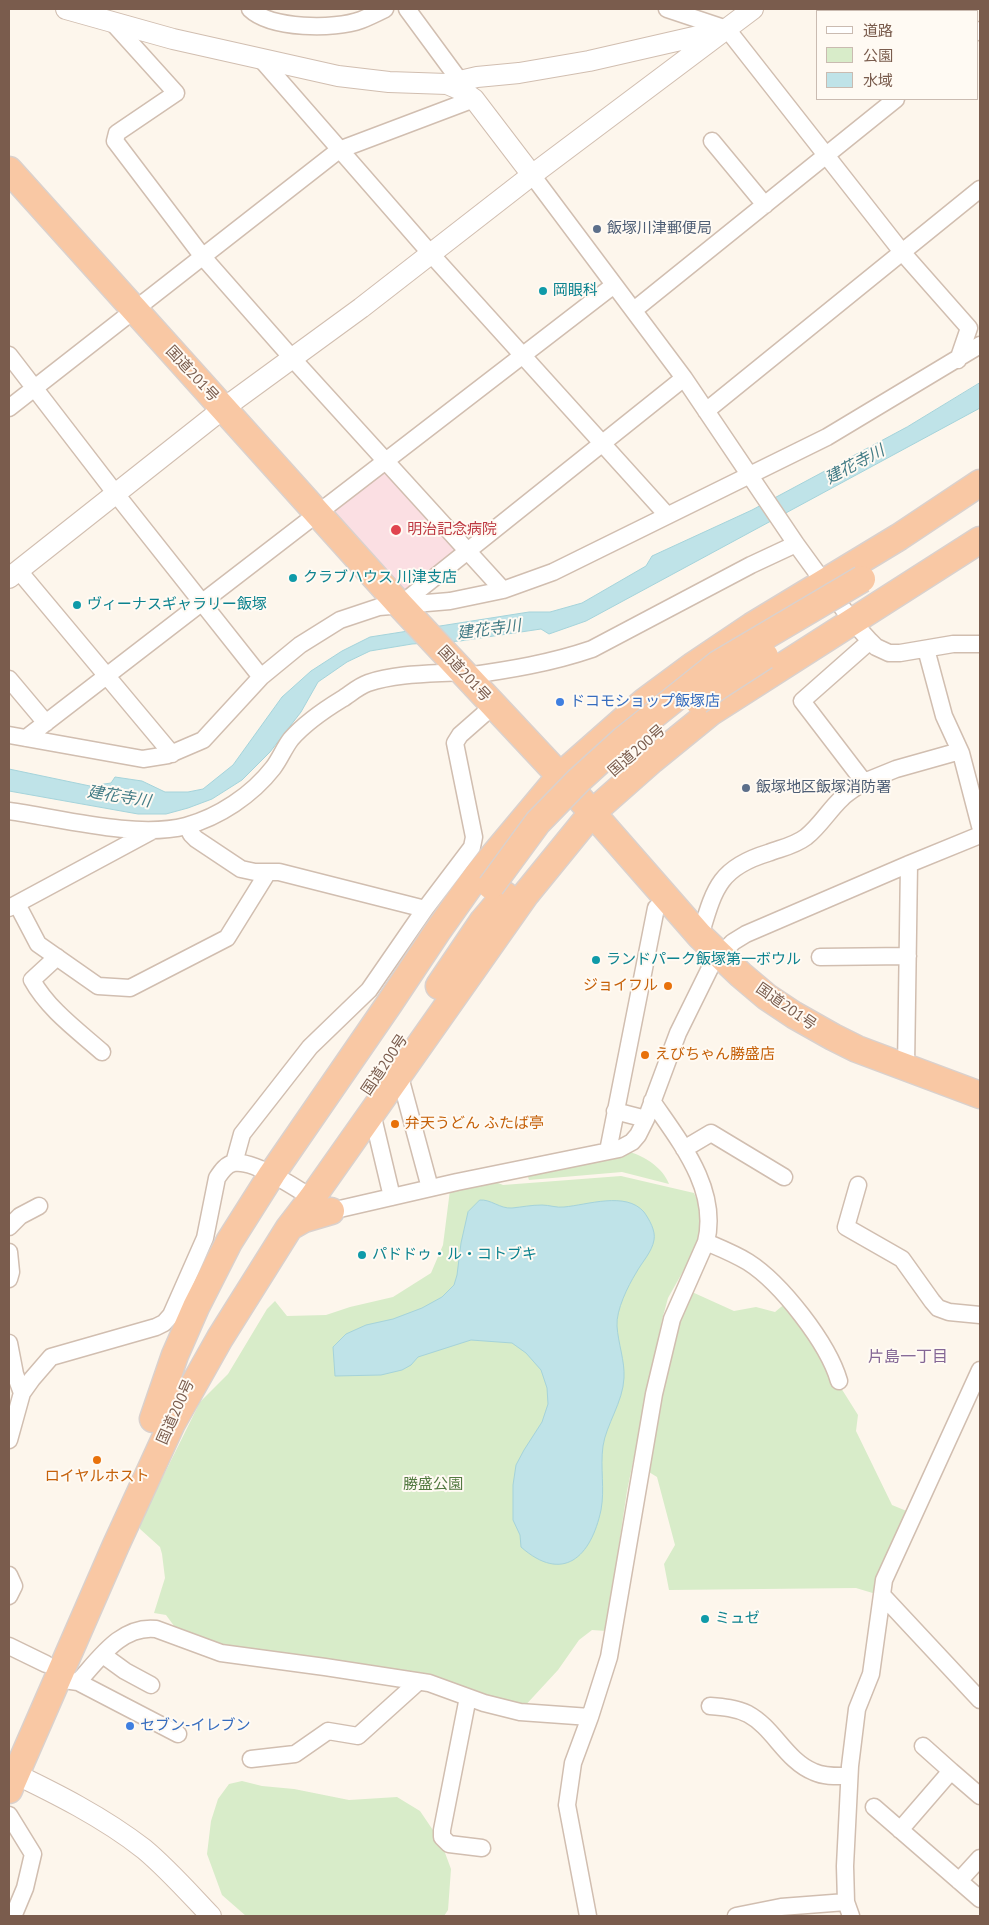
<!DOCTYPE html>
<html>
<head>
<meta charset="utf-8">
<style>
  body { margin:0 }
  #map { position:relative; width:989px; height:1925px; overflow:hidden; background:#fdf6ec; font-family:"PT Sans","Noto Sans JP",sans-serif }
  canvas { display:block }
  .frame { position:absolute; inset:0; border:10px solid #7a5c4d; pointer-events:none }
  .legend { position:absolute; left:816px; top:10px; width:162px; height:90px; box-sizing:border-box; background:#fffaf3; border:1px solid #cabbb1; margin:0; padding:6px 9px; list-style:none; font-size:15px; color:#7a5c4d }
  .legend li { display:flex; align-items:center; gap:10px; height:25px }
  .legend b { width:25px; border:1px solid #cabbb1 }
</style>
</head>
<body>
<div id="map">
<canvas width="989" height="1925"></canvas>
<div class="frame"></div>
<ul class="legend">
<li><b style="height:6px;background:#fff"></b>道路</li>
<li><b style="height:14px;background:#d8ecc9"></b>公園</li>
<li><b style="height:14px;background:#bfe3e8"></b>水域</li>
</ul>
</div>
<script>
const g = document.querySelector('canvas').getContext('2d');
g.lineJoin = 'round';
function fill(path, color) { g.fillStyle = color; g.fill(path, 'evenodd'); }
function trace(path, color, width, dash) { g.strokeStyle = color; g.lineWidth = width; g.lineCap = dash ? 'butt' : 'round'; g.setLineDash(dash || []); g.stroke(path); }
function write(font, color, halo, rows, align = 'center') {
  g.font = font + ' "PT Sans","Noto Sans JP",sans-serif'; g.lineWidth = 4; g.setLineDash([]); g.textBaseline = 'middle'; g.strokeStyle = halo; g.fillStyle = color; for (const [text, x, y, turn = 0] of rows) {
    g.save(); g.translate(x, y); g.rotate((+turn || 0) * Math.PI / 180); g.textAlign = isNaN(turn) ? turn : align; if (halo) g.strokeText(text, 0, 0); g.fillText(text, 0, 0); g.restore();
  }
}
const medical = new Path2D(`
  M386,466L462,552L408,594L330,509Z`);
const green = new Path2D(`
  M629,1152C645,1156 663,1168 669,1184L622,1172L529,1180L527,1174Z
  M621,1176L694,1193L699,1205L700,1232L695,1250L668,1298L662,1320L627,1491L606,1631L592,1630L579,1640L558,1670L522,1709L230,1651L177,1630L166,1615L154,1613L165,1578L162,1554L160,1547L140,1529V1523L200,1402L228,1374L267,1309L275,1301L287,1316L326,1315L350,1307L393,1297L431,1273L443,1245L450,1190L493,1181L503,1185Z
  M692,1292L734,1311L756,1307L775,1312L787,1302L858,1415L856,1431L892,1505L909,1512L876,1594L856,1588L669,1590L664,1564L675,1545L657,1477L644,1469L680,1313Z
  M242,1781L262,1786L294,1789L349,1800L397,1797L420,1811L441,1842L451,1869L448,1910L444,1916H246L222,1895L207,1854L211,1821L218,1799L229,1784Z`);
const water = new Path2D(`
  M980,383V408L586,621L549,634L541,629L460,641L412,644L370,651L347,662L318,682L301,712L270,752L242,780L212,799L188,808L166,814H138L9,791V769L90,786L111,783L115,777L142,781L165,792H188L203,789L233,765L282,697L311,671L342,651L370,637L529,612H550L582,603L646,566L652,556L752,510L907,427Z
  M480,1200C491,1199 500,1209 512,1208C522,1207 531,1205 542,1205C549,1205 557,1208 564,1207C587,1205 626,1191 644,1212C649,1219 656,1231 654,1240C652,1252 642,1262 636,1273C628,1286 616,1310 617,1326C618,1343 625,1361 624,1378C623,1402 606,1425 603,1446C600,1468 605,1489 601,1510C591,1557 563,1584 521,1547L520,1535L513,1520V1485L516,1465L524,1450L542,1422L548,1404L547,1388L541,1370L526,1353L512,1343L471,1340L418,1357L411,1365L402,1370L381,1375L335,1376L333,1347L346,1334L366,1325L393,1319L422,1308L442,1297L454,1285L457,1275L461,1243L468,1212Z`);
const minor = new Path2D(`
  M250,9C271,29 334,30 361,20C369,17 377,13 385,9
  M407,9L460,81
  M667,9L727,29L902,252L969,328L958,360
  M111,21L176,93L117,133L115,141L203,257L292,358L503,590
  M978,32L980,30
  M260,58L431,254L667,515
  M712,141L765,205
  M532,175L684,378L796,544L852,621L870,641L876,647L889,653H900L953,644H980
  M634,310L896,99
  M9,355L116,494L261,677
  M9,408L339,150L474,99
  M706,411L980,189
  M19,571L172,754
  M400,605L684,378
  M926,649L944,716L961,753L980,826
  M465,676C509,670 551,663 592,649L751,565L796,544
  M9,679L46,723
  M9,735L143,759L168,755L203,740L261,677L300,645L340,620L379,607L450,601L503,590L553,572L827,437L980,345
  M26,738L614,285
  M864,782L896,769L960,751
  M9,811C60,818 136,839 186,826C219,817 252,795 273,768C280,759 284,748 291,739C305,723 324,710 342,699C350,694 359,686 368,683C397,673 431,674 462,672
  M187,826L191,834L196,839L241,869L255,872H279L425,909
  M17,904L38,944L98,986L130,988L227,938L268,872
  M9,908L152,831
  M700,936C714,890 718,868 768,853C781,848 794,846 806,837C820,826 829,810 842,798C848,792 857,787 864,782L802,701L870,641
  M57,957L32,980C48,1009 77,1030 102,1052
  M820,957L908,956
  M906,1067L909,864
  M399,1073L430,1188
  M615,1111L646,1119
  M372,1113L392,1197
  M684,1149L711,1133L784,1177
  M608,1151L656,908
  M234,1163L242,1134L310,1047L369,990L425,909L472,847L474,837L455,743L460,735L493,706
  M858,1185L846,1227L902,1259L932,1301L938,1308L949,1312L980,1315
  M9,1227L20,1216L39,1206
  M706,1242C720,1248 735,1254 748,1262C781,1283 828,1343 839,1381
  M9,1252L11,1272L9,1279
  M9,1343L15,1374L22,1393
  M9,1440L22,1393L32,1379L51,1357L156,1327L164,1323L171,1315L205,1238L217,1178C221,1172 226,1164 234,1163C256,1159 312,1198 331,1211L457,1182L619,1149L632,1142L638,1135L646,1119L678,1033L713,962L733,942L746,934L909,864L980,835
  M9,1575L14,1586L9,1596
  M882,1595L980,1700
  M9,1646L46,1664
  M103,1655L125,1671L151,1685
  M57,1679L78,1682C99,1659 121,1625 156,1629L221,1653L325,1667L429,1683L484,1703L520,1712L590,1717
  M78,1682L178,1734
  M468,1697L442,1830V1837L449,1844L482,1848
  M710,1706C723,1707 736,1708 748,1714C774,1728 786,1761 814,1772C825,1777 838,1776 849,1776
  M923,1746L951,1771
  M251,1759L295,1754L328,1731L358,1736L418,1682
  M874,1807L980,1899
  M9,1815L33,1854L25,1888L15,1912
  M900,1830L951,1771L980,1796
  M959,1881L980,1858
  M588,1916L567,1805L573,1763L590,1717L609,1657L654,1394L672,1319L706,1242C719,1189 680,1142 652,1101
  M736,1916L781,1907L846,1902
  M851,1916L846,1902L845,1866L850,1766L857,1709L871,1674L884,1580L980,1370`);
const tertiary = new Path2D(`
  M66,9L173,39L338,76L389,82L447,84L477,77L519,73L589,61L720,31
  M447,84L461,90L474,99L532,175
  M9,578L224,408L361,308L532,175L753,9
  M9,1771C55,1793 103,1817 144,1849C168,1869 189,1893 211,1916`);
const trunk = new Path2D(`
  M9,170L400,605L560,776L700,936L741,975L767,997L794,1015L833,1037L857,1049L980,1095
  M439,986L483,921L505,895
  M290,1227L304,1219L331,1211
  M153,1419L175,1355L196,1307L229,1242L272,1174L389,1004L437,932L478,874L560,776L644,702L694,665L752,626L899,537L980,483
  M171,1425L220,1338L289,1228L312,1198L526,894L592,813L652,760L711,712L980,540
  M9,1790L116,1545L178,1410`);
const trunkBridge = new Path2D(`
  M698,701L717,687L765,656
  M491,886L538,822L579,780L623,740L718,664L862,579`);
const markers = [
  [597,229,5,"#5c6f8a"],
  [543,291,5,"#0f9aa8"],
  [396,530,6,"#e0444e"],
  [293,578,5,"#0f9aa8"],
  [77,605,5,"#0f9aa8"],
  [560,702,5,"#3f7fe0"],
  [746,788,5,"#5c6f8a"],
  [596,960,5,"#0f9aa8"],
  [668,986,5,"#e8710a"],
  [645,1055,5,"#e8710a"],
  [395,1124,5,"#e8710a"],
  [362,1255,5,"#0f9aa8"],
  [97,1460,5,"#e8710a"],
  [705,1619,5,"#0f9aa8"],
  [130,1726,5,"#3f7fe0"]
];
const serviceNames = [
  ["飯塚川津郵便局",607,229],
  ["飯塚地区飯塚消防署",756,788]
];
const cultureNames = [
  ["岡眼科",553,291],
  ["クラブハウス 川津支店",303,578],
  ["ヴィーナスギャラリー飯塚",87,605],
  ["ランドパーク飯塚第一ボウル",606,960],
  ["パドドゥ・ル・コトブキ",372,1255],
  ["ミュゼ",715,1619]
];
const streetNames = [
  ["国道201号",192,374,47],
  ["国道201号",464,674,47],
  ["国道200号",637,751,-41],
  ["国道201号",786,1007,35],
  ["国道200号",385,1065,-56],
  ["国道200号",176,1412,-66]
];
const healthNames = [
  ["明治記念病院",407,530]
];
const shopNames = [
  ["ドコモショップ飯塚店",570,702],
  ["セブン-イレブン",140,1726]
];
const foodNames = [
  ["ジョイフル",658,986,"right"],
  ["えびちゃん勝盛店",655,1055],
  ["弁天うどん ふたば亭",405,1124],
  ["ロイヤルホスト",97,1477,"center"]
];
const parkNames = [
  ["勝盛公園",433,1485]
];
const waterNames = [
  ["建花寺川",855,465,-28],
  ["建花寺川",489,630,-7],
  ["建花寺川",119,797,9]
];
const neighbourhoodNames = [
  ["片島一丁目",908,1357]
];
fill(medical, '#fbdfe3');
fill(green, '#d8ecc9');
fill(water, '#bfe3e8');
trace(water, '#a5d3da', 1);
trace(minor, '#d1beb0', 19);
trace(tertiary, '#d1beb0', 22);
trace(trunk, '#dad1cd', 29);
trace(minor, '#fff', 16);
trace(tertiary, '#fff', 20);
trace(trunk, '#f9c8a4', 26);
trace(trunkBridge, '#dad1cd', 29, []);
trace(trunkBridge, '#f9c8a4', 26);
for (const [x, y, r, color] of markers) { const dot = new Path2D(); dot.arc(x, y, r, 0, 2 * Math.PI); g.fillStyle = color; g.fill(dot); trace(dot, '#fffaf3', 2); }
write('15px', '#4e5e75', '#fffaf3', serviceNames, 'left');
write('15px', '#0d838f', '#fffaf3', cultureNames, 'left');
write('15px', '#7a5c4d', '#fffaf3', streetNames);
write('15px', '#be3a42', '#fffaf3', healthNames, 'left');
write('15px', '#366cbe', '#fffaf3', shopNames, 'left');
write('15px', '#c56008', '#fffaf3', foodNames, 'left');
write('15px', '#537a41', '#fffaf3', parkNames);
write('italic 16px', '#437c86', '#fffaf3', waterNames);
write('16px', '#846695', '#fffaf3', neighbourhoodNames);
</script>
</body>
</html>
